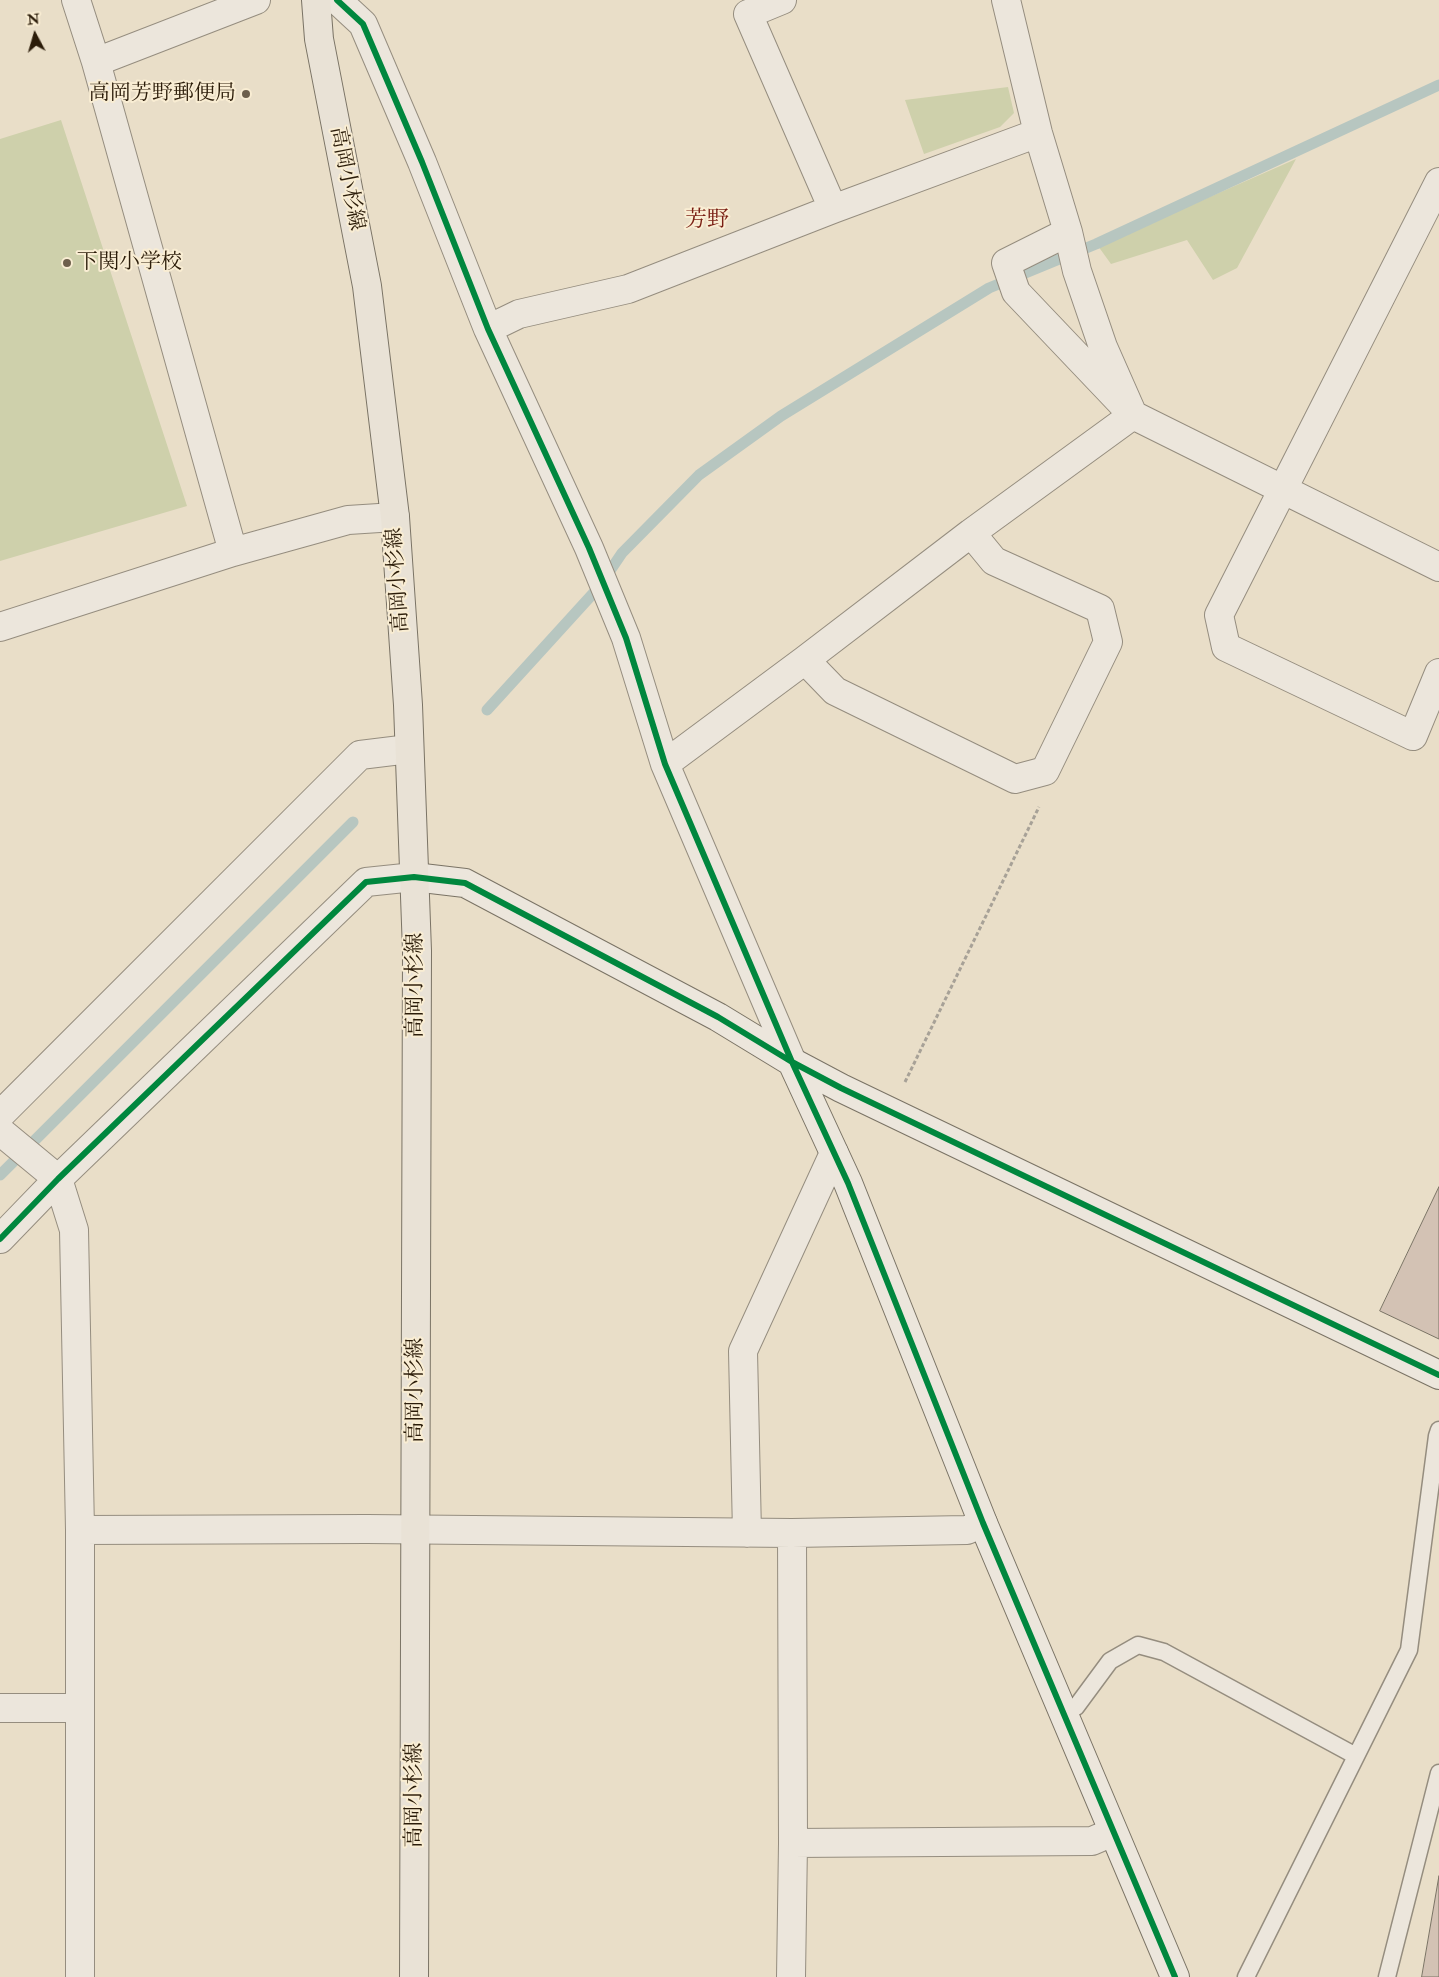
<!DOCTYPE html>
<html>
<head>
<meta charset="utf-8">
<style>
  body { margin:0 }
  #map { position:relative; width:1439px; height:1977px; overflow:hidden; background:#e9dec8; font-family:"IM FELL Double Pica",serif }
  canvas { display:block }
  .north { position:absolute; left:10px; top:10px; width:50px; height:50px; -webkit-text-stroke:4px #f9edd3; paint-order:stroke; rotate:354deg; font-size:14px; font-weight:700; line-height:20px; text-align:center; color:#2b1c09 }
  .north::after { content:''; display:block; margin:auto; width:18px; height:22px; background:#2b1c09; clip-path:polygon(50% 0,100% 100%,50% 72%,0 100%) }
</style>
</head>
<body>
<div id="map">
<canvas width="1439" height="1977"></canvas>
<div class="north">N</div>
</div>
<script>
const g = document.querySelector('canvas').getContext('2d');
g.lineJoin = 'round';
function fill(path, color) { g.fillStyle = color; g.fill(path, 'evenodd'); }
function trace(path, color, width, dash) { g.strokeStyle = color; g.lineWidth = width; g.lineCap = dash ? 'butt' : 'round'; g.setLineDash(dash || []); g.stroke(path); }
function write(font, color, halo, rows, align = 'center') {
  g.font = font + ' "IM FELL Double Pica","Noto Serif JP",serif'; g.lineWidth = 4; g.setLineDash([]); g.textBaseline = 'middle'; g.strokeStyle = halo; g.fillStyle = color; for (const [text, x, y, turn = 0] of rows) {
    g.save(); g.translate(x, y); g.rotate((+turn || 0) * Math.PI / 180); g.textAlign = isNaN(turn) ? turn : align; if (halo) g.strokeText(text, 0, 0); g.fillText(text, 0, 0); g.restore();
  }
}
const green = new Path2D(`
  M1008,87L1014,113L1000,127L924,154L905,100Z
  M61,120L187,506L0,561V139Z
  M1296,159L1237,268L1213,280L1187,240L1111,264L1098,246Z`);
const stream = new Path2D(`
  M487,710L599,587L622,553L699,475L781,416L989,288L1096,244L1439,85
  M0,1175L353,822`);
const building = new Path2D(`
  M1439,1187V1339L1380,1311Z
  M1439,1876V1977H1422Z`);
const path = new Path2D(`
  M905,1082L1039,807`);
const lane = new Path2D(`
  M1063,1715L1076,1707L1110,1661L1138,1645L1164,1652L1356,1756
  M1246,1977L1409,1650L1437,1436L1439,1430
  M1387,1977L1439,1773`);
const street = new Path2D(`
  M76,0L96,62L233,552
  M337,0L363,24L422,162L488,329L589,548L626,638L665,764L792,1062
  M782,0L748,14L833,209
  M1006,0L1038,133L1068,232L1006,263L1016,292L1133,415L1439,567
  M96,62L256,0
  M1439,182L1219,615L1226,647L1413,736L1439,673
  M488,329L519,314L628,289L833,209L1038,133
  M0,627L233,552L348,520L395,517
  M805,660L835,691L1015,779L1045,771L1108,642L1100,609L994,561L971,533
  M665,764L805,660L971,533L1133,415L1103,347L1077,271L1068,232
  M0,1115L360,755L409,749
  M0,1131L58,1179L74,1230L80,1530V1977
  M0,1239L58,1179L366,882L414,877
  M80,1530L367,1529L792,1533L967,1530L983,1523
  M747,1533L743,1351L834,1153
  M0,1708H80
  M793,1843L1092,1841L1113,1832
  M791,1977L793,1843L792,1533`);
const secondary = new Path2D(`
  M414,877L465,883L718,1017L792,1062L841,1088L1439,1375
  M792,1062L848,1183L983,1523L1175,1977`);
const primary = new Path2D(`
  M316,0L319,39L367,286L395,517L408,705L417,951L414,1977`);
const cycleway = new Path2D(`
  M337,0L363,24L422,162L488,329L589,548L626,638L665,764L792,1062L848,1183L983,1523L1175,1977
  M0,1239L58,1179L366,882L414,877L465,883L718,1017L792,1062L841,1088L1439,1375`);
const markers = [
  [246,94,5,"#6e604c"],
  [67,263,5,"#6e604c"]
];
const poiNames = [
  ["高岡芳野郵便局",236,94],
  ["下関小学校",77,263,"left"]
];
const streetNames = [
  ["高岡小杉線",346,179,79],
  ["高岡小杉線",399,580,-94],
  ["高岡小杉線",416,985,-90],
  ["高岡小杉線",416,1390,-90],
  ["高岡小杉線",415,1795,-90]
];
const neighbourhoodNames = [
  ["芳野",707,221]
];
fill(green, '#ced0ab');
trace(stream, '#b7c6c0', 11);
fill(building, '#d3c2b4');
trace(building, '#7a7365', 1);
trace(lane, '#958d7f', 19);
trace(street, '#958d7f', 30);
trace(secondary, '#7a7365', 30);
trace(primary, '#7a7365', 30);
trace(path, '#a7a197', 3, [4, 2.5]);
trace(lane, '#ece6dc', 16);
trace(street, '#ece6dc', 28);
trace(secondary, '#ece6dc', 28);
trace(primary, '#e9e2d6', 28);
trace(cycleway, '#00873e', 6);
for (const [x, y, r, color] of markers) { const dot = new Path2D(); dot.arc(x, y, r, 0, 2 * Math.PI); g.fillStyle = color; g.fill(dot); trace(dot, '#f9edd3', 2); }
write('21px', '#2b1c09', '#f9edd3', poiNames, 'right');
write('21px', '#2b1c09', '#f9edd3', streetNames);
write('22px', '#7a1f14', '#f9edd3', neighbourhoodNames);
</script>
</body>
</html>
